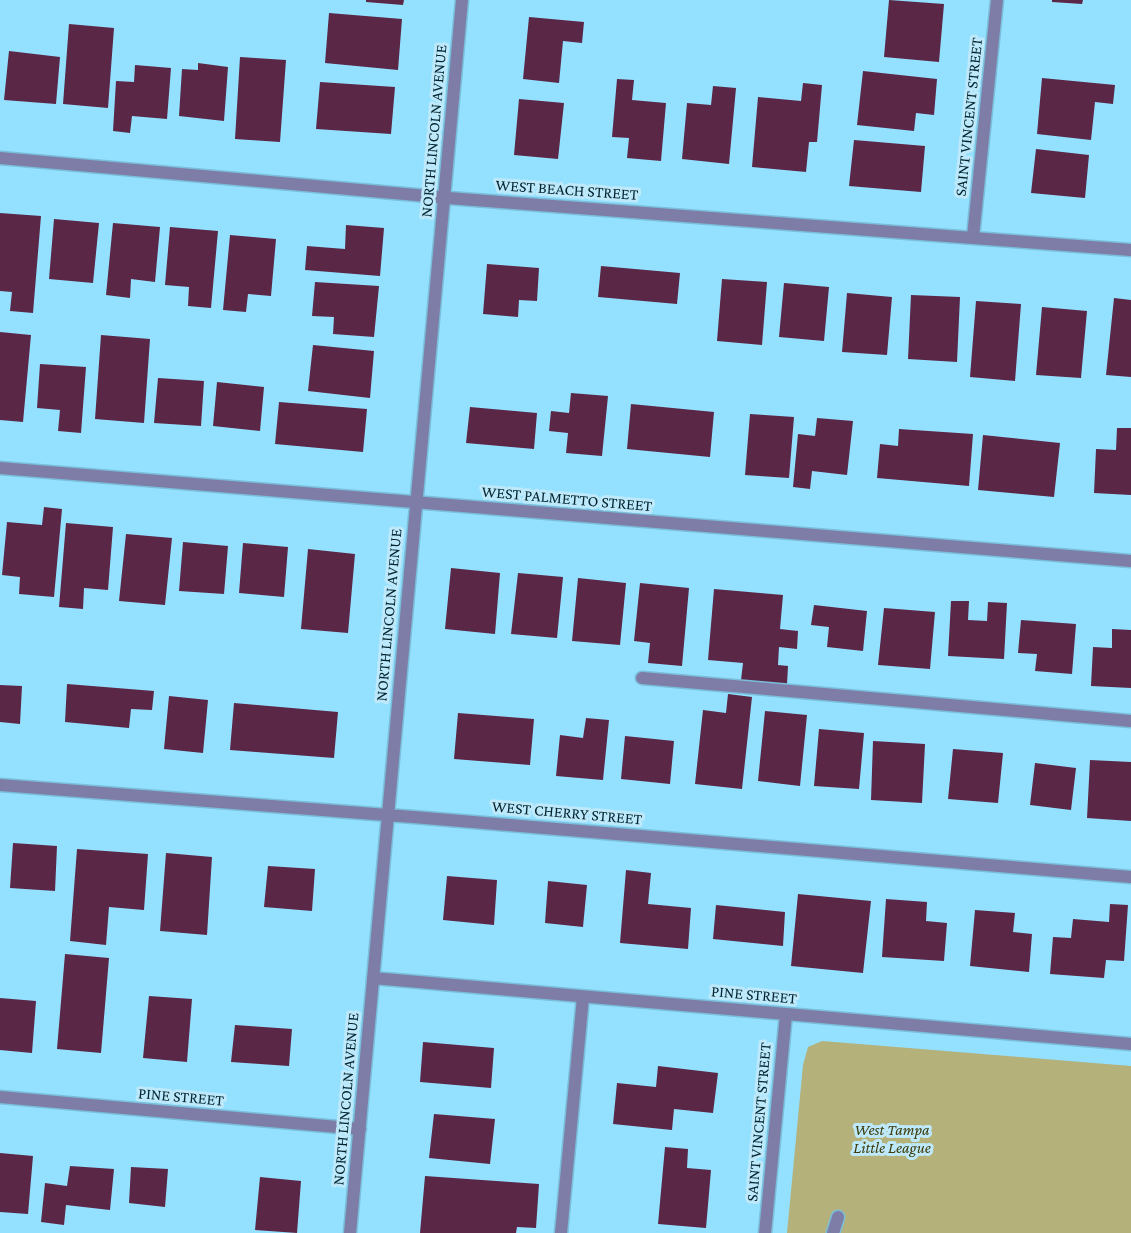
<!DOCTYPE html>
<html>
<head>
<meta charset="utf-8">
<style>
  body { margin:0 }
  canvas { display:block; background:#94e0ff }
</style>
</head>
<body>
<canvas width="1131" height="1233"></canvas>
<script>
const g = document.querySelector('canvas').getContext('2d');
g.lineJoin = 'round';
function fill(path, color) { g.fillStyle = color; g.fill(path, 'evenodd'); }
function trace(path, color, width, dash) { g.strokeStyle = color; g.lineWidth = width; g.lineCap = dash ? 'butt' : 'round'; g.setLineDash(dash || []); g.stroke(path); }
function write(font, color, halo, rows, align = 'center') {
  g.font = font + ' "Crimson Pro",serif'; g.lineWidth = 6; g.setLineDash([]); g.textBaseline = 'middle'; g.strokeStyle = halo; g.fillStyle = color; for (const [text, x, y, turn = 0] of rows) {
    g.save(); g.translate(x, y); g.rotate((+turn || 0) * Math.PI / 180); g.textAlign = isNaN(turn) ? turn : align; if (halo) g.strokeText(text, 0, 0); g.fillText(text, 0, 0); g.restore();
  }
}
const green = new Path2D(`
  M822,1041L1131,1066V1233H787L803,1065L808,1047Z`);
const building = new Path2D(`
  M366,0H404L403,5L366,2Z
  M889,0L944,4L939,62L884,57Z
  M1052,0H1083L1082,4L1052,2Z
  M329,13L402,19L398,70L325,63Z
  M529,17L584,22L582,43L563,41L559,83L523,79Z
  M69,24L114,28L108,108L63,104Z
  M9,51L60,57L56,104L4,100Z
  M240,57L286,60L280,142L235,139Z
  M198,63L228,67L224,121L179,116L182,69L198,70Z
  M135,65L171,68L167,119L132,116L130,133L113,131L116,81L134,82Z
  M863,71L937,79L934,115L916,113L914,131L857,125Z
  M1042,78L1115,85L1113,104L1095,102L1091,140L1037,134Z
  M617,79L634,80L632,100L666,103L661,161L627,158L629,138L612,137Z
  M320,82L395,87L391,134L316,129Z
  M803,83L822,85L817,142H809L806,172L752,167L758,97L801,101Z
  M713,86L736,88L729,164L682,159L687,103L711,105Z
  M519,99L564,103L558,159L514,155Z
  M854,140L925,146L921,192L849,186Z
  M1036,149L1089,155L1085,198L1031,193Z
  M0,213L41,216L33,313L10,311L12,292L0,291Z
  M54,219L99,223L93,283L49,279Z
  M113,223L160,227L155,282L131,279L130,298L106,295Z
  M346,225L384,228L380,276L305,270L307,246L345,249Z
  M170,227L218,231L211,308L188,306L189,287L165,285Z
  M230,235L276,239L271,296L248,294L246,312L223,310Z
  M487,264L539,268L537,301L519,300L518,317L483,314Z
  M601,266L680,273L677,304L598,297Z
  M722,279L767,282L762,345L717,341Z
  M315,282L379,286L374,337L333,334L334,317L312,316Z
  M784,283L829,287L824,341L779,337Z
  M847,293L892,297L887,355L842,352Z
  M911,295L960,297L957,362L908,359Z
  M1114,298L1131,300V377L1106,375Z
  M976,301L1021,304L1015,381L970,377Z
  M1042,307L1087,311L1081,378L1036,375Z
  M0,332L31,335L23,422L0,420Z
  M101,335L150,339L144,423L95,419Z
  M313,345L374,351L370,398L308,391Z
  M40,364L86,367L81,433L58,431L60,410L37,408Z
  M158,378L204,381L201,426L154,423Z
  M217,382L264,387L260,431L213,426Z
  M571,393L608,396L602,456L566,453L568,433L549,431L551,411L569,413Z
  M279,402L367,409L363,452L275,444Z
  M631,404L714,412L710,457L627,449Z
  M470,407L537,413L534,449L466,443Z
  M750,414L794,417L789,478L745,475Z
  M817,418L853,421L847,475L812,471L810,489L793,487L798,434L815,436Z
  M1117,428H1131V495L1094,493L1096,449L1116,450Z
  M899,429L973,434L969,486L877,478L880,444L898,446Z
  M983,435L1060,443L1054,497L978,490Z
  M44,507L62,509L54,597L19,594L20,577L2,575L7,522L42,525Z
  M66,523L113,527L108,590L84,588L83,609L59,607Z
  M126,534L172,538L165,605L119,601Z
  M183,542L228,546L224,594L179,591Z
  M243,543L288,547L284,597L239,593Z
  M308,549L355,554L348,633L301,629Z
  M451,568L500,573L495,634L445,629Z
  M518,573L563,577L557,638L511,634Z
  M578,578L626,583L620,645L572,641Z
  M640,583L689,588L682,666L648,663L650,643L634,641Z
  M714,589L783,595L780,629L798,631L797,649L779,647L778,665L788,666L787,684L741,680L743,663L708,660Z
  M951,601H969L968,620L987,621L988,602L1007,603L1004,659L948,656Z
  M814,605L867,611L863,651L827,647L829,627L811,625Z
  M884,608L935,612L930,669L878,665Z
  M1021,620L1076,624L1072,674L1035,671L1037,654L1018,653Z
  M1112,629L1131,630V688L1091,686L1093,647L1112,648Z
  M67,684L154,691L152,710L131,709L129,728L65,722Z
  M0,685L22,686L20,724L0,722Z
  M728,694L752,697L742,789L695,784L703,710L726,713Z
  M169,696L208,700L203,753L164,749Z
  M234,703L338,712L334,758L230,750Z
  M765,711L807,715L800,786L758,781Z
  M458,713L534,719L530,765L454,759Z
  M586,718L609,720L603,780L556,776L560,735L583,738Z
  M819,729L864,733L859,789L814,786Z
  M625,736L674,741L670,784L621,779Z
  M873,741L925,744L922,803L871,800Z
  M953,749L1003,753L998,803L948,799Z
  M1090,760L1131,762V821L1087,818Z
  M1035,763L1076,768L1071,810L1030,805Z
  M13,843L57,846L55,891L10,888Z
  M77,849L148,854L144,910L109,907L106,945L70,941Z
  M166,853L212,857L207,935L160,931Z
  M268,866L315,869L312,911L264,907Z
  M626,870L651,873L648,904L691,908L688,949L620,943Z
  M447,876L497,880L494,925L443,920Z
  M548,881L587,885L583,927L545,923Z
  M798,894L871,901L863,973L791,966Z
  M886,899L927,902L926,921L947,923L944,961L882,957Z
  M1110,904L1128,905L1124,961L1106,960L1104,978L1050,974L1053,937L1071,938L1073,919L1109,922Z
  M716,905L785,912L783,946L713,939Z
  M975,910L1015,913L1013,932L1032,934L1029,972L970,966Z
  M65,954L109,958L101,1053L57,1049Z
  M149,996L192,999L187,1062L143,1058Z
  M0,998L36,1001L32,1053L0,1050Z
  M235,1025L292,1029L289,1066L231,1062Z
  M423,1042L494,1048L491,1088L420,1082Z
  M658,1066L718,1073L713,1113L674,1109L672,1130L613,1124L617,1083L656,1087Z
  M434,1114L495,1119L490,1164L429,1158Z
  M665,1147L688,1149L687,1168L711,1170L706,1228L658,1224Z
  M0,1153L33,1156L28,1214L0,1212Z
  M70,1166L114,1169L110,1210L66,1205L64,1225L41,1222L45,1183L67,1186Z
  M131,1167L168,1169L165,1207L129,1203Z
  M425,1176L539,1184L536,1228L517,1227L516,1233H420Z
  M260,1177L301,1181L297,1233L255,1230Z`);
const lane = new Path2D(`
  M642,678L1131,721
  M561,1233L583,997
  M833,1233L838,1217`);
const street = new Path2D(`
  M0,158L461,199L1131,250
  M973,237L997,0
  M0,468L1131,561
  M0,785L413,817L1131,877
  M373,978L1131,1044
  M0,1097L360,1129
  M350,1233L462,0
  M765,1233L786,1014`);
const streetNames = [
  ["SAINT VINCENT STREET",969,117,-84],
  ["NORTH LINCOLN AVENUE",434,131,-85],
  ["WEST BEACH STREET",567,190,4],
  ["WEST PALMETTO STREET",567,499,5],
  ["NORTH LINCOLN AVENUE",389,615,-85],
  ["WEST CHERRY STREET",567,813,5],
  ["PINE STREET",754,995,5],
  ["PINE STREET",181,1097,5],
  ["NORTH LINCOLN AVENUE",346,1099,-85],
  ["SAINT VINCENT STREET",759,1122,-85]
];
const parkNames = [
  ["West Tampa",892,1130],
  ["Little League",892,1148]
];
fill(green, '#b4b17b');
fill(building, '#5b2747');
trace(lane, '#7abeda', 15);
trace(street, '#7abeda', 15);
trace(lane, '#7e7da7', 12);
trace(street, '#7e7da7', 12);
write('16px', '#03242f', '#bde9fb', streetNames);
write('italic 16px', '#3e3b09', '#bde9fb', parkNames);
</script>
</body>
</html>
